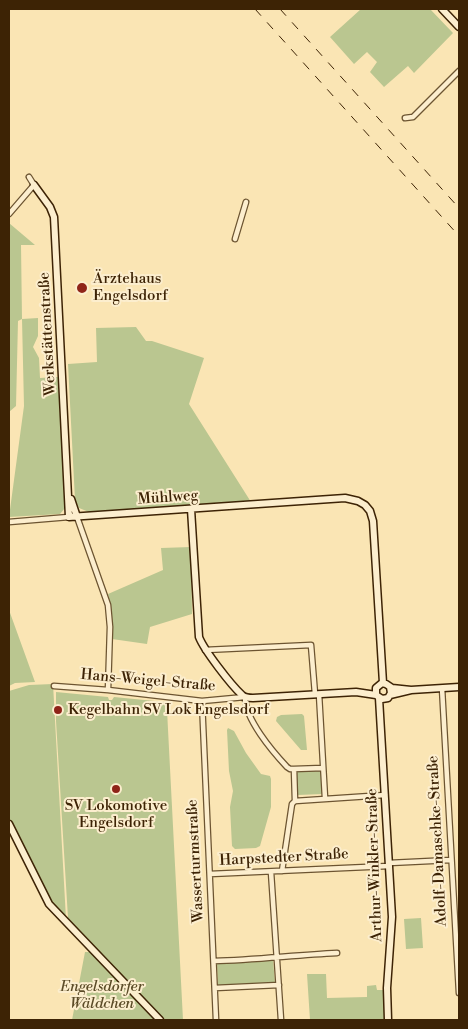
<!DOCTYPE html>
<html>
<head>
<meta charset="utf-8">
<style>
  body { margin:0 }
  #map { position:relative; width:468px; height:1029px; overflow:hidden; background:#fae5b4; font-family:"Libre Bodoni",serif }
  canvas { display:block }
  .frame { position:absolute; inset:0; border:10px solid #3d2305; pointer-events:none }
</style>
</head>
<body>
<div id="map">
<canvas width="468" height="1029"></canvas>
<div class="frame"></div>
</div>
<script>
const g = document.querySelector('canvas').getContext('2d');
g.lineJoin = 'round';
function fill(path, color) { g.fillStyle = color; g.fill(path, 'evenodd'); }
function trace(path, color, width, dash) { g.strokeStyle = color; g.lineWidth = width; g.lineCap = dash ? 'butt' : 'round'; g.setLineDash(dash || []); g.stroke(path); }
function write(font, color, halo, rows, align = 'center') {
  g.font = font + ' "Libre Bodoni",serif'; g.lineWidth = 4; g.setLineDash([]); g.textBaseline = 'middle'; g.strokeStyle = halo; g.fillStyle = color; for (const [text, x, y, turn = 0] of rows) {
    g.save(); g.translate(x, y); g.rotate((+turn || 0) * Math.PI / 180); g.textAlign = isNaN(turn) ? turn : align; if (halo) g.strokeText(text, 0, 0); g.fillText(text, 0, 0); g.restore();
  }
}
const green = new Path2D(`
  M361,9H430L453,33L414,73L408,66L384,87L370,72L377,62L367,52L354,64L330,37Z
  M9,223L35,245H21L22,319L38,318V336L33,347L39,358L40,378L58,377L65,508L60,514L9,517L24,406L22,319L18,321L16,406L9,412Z
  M136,327L146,341H152L204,358L189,404L251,502L89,512L79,508L75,500L68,364L97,362L96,328Z
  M191,547L192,614L150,627L147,644L112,639L111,607L108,594L163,570L161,548Z
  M9,610L35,682L15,683L9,686Z
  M53,684L66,919L53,905L45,892L9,819V691L29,685Z
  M56,692L108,697L109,700H112L114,697L165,702L167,710L183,1020H164L68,918L56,721Z
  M302,714L304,716L307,750H301L276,721L277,717L281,715Z
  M228,728L234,731L246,753L261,774L270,776L271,779V807L260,846L256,848L235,849L232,846L230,807L233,791L229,771L227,730Z
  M321,769L323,794L298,795L296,770Z
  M421,918L423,948L406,949L404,919Z
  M85,952H91L158,1020H72Z
  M273,960L275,983L218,985L217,963Z
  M307,974H326L327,998L367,997V986L376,985L377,990H385L387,1020H310Z`);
const street = new Path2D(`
  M405,118L413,117L459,71
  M9,214L34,185L29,177
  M235,239L246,202
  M77,517L108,605L110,627L108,690
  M9,522L69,517
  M205,650L311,645L315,694
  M54,686L108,690L202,701L245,697C245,719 272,751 287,767L290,769H294L295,801L292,804L282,871
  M442,688L459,993
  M319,694L325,798
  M202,701L216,1020
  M294,769L323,768
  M295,801L385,795
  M389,863L451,860
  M271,872L281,1020
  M210,874L389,866
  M214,961C255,960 295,955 337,953
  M215,988L279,985`);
const secondary = new Path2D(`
  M442,9L459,27
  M34,185L50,207L54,217L69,517L345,498L358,501L365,505L370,511L373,521L383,683
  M71,499L77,517
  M191,509L199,637C204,650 231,685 242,695C245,698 249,698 253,698L356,692L376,695
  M390,687L391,693L388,698L382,699L376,695V688L382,683L386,684L392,688L411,690
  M390,695L411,690L459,687
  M379,698L392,917L387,988L388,1020
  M9,824L49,904L160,1020`);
const rail = new Path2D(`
  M255,9L459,236
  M280,9L459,208`);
const markers = [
  [82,288,6,"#8f2418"],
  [58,710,5,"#8f2418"],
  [116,789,5,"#8f2418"]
];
const poiNames = [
  ["Ärztehaus",93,279],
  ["Engelsdorf",93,296],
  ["Kegelbahn SV Lok Engelsdorf",68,710],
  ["SV Lokomotive",116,806,"center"],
  ["Engelsdorf",116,823,"center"]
];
const streetNames = [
  ["Werkstättenstraße",48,334,-93],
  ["Mühlweg",168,498,-4],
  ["Hans-Weigel-Straße",148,681,5],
  ["Adolf-Damaschke-Straße",438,841,-93],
  ["Harpstedter Straße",284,858,-3],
  ["Wasserturmstraße",196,861,-93],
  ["Arthur-Winkler-Straße",375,865,-92]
];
const parkNames = [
  ["Engelsdorfer",102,987],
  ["Wäldchen",102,1004]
];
fill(green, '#bac690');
trace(street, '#6c5431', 7);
trace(secondary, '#3d2305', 9);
trace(street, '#fceece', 4.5);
trace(secondary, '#fceece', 6);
trace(rail, '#3d2305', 1, [9, 9]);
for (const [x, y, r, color] of markers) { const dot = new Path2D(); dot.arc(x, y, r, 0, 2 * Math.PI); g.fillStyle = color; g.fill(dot); trace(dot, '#fceece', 2); }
write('15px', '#3d2305', '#fceece', poiNames, 'left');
write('15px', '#3d2305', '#fceece', streetNames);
write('italic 15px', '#5c4c28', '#fceece', parkNames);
</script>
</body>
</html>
